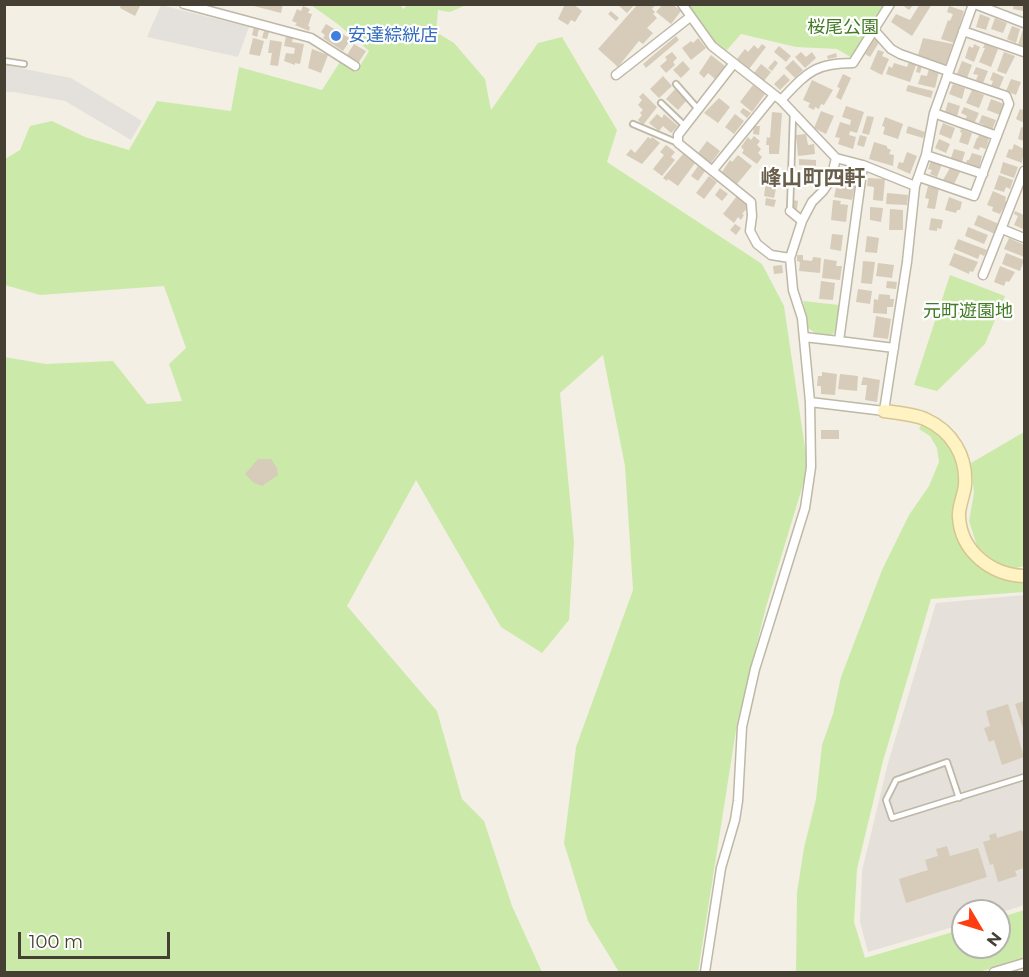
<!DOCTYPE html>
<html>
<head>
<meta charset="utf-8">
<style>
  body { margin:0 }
  #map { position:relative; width:1029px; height:977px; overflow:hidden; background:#f3efe4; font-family:Montserrat,sans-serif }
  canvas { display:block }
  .frame { position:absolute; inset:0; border:6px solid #464034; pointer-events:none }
  .north { position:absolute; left:951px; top:899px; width:60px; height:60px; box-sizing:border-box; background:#fff; border:2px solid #b5b3ae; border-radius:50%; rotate:128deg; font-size:16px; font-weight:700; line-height:24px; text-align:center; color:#464034 }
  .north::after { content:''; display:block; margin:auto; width:21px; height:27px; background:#ff3d10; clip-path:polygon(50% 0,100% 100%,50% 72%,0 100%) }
  .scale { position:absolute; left:18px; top:932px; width:152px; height:27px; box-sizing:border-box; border:3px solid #464034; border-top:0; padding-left:8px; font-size:18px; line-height:21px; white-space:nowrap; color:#464034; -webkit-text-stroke:4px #fff; paint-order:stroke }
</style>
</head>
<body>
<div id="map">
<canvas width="1029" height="977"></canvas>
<div class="frame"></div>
<div class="north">N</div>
<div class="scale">100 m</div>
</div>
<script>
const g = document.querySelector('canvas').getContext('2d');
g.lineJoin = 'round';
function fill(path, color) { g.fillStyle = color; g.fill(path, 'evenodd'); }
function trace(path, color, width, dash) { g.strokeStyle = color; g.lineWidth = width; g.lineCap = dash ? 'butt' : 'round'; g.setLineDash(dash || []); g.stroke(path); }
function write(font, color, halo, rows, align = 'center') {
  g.font = font + ' Montserrat,"Noto Sans JP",sans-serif'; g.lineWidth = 4.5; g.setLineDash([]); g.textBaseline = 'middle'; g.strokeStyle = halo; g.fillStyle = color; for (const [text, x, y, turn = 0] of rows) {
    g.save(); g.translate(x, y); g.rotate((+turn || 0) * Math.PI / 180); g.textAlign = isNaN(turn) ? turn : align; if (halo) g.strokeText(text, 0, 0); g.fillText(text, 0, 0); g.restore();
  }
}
const industrial = new Path2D(`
  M1024,595V905L999,913V911H963V924L868,952L860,922L862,871L888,763L936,603Z`);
const green = new Path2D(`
  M400,4L403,9L408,5H466L450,12L438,10L436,32L454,43L485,79L491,110L538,43L562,37L617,130L607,162L762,264L784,306L808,468L766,607L737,724L698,972H619L588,921L564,843L576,747L633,590L625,466L603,355L560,393L574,542L569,620L542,653L501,627L416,480L347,606L437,711L462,799L484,821L512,906L542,972H5L4,357L46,364L113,361L147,404L182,401L169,364L186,348L164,286L40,295L5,285V159L20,150L30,126L52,121L85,137L129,150L157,101L231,111L239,67L322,90L340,62L356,72L369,51L339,25L311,5Z
  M688,5H886L852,58L837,49L796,47L741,34L726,51L715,42Z
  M950,275L1005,296L985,344L937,391L914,385Z
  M803,301L839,305L835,332L831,335L815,333L807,327V318Z
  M922,424L939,433L951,446L961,469L954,514L970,556L988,572L1006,579L1024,580V592L931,599L883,761L857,869L854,922L865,958L963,929V947H999V918L1024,910V958L979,972H796L797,892L804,848L816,799L822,745L833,714L841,677L882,570L909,515L929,486L939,462L937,448L930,436L919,429Z
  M1024,432V566L1012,569L996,563L977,546L969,521L974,493L971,463Z`);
const parking = new Path2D(`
  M161,5L249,27L238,57L147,37Z
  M4,65L71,78L142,121L131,140L65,101L14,92H5Z`);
const building = new Path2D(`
  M121,4H141L135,16L120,8Z
  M246,4H283L281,13Z
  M565,4H573L582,11L575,22L571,20L568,25L558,19Z
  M617,4H635L627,13Z
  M638,4H656L652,9L655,12L653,14L657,18L647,28L653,33L643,44L639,41L618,67L598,49Z
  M663,4H672L681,11L671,24L656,12Z
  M901,4H914L909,10Z
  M920,4H932L912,36L891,22L896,14L910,20Z
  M1014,4H1024L1023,11L1013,9Z
  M303,6L310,9L308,13L312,14L308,26L310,27L309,31L295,25L297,23L292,21L297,9L301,11Z
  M949,6L964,11L954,43L941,39L948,20L950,21L953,14L947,12Z
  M611,11L619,18L616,21L608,14Z
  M980,14L990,18L986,30L976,27Z
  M995,18L1007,23L1003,33L991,29Z
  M326,24L351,39L343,51L323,38L325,35L321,32Z
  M1012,26L1020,29L1016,43L1007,39Z
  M1024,26V46L1018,45Z
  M254,27L259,29L257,37L252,35Z
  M264,31L269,32L267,39L262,38Z
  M286,36L293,38L292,42L304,44L300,64L295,63V65L284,61L286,53L294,54L295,48L284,46Z
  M676,36L679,40L646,68L643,64Z
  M253,38L264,41L260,56L249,54Z
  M698,38L706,48L691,60L682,48L691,41L693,43Z
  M875,38L880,41L870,57L865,54Z
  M923,38L953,44L945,66L918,55Z
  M270,40L282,42L278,66L270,65L272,53H268Z
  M985,43L998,49L991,67L979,62L985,48H983Z
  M354,44L366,51L359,62L347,55Z
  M762,44L766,47L749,69L737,59L745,49L748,52L754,45L758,49Z
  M974,44L980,47L974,62L965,58L969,46L973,48Z
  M779,46L791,56L786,62L774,52Z
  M312,49L328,55L321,73L308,68Z
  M878,50L884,52L882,56L889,59L882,75L870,69Z
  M672,52L677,58L673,62L675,65L666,73L660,66L667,60L665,57Z
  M801,52L806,57L812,52L816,58L805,68L795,57Z
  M1004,52L1015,56L1006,74L997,71Z
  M836,53L837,57L828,59L827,56Z
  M711,55L725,66L715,79L708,73L704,78L699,73Z
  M775,60L778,63L772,71L768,68Z
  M793,60L803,70L795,78L785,68Z
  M683,61L690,69L681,78L673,70Z
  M962,61L972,65L967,78L957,74Z
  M909,62L916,65L910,82L886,74L889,66L892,68L894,63L907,67Z
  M761,64L771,72L764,81L754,73Z
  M918,65L922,66L920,73L916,72Z
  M976,67L988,71L983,83L976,80L978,75L973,74Z
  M929,69L939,71L935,88L918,84L921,75L927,76Z
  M993,72L1004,77L999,89L991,86L993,81L990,80Z
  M784,74L790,80L780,90L774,84Z
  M843,74L851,78L841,100L836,97L840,88L837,87Z
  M663,76L672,86L659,98L650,89Z
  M1011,79L1021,82L1016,95L1006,91Z
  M812,80L833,90L824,105L821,104L819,109L815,107L814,110L808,107L810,103L803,100Z
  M953,84L965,88L962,99L949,94Z
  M753,85L765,94L752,112L740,102Z
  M908,85L933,91L931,98L906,91Z
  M675,89L687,100L678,110L666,99Z
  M972,90L984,95L979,108L966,103Z
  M643,93L657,107L643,125L638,120L642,115L640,113L643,110L638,105L642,100L639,97Z
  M719,98L730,107L718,123L704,113Z
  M991,99L1004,104L1000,115L987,110Z
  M948,102L960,106L957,116L945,112Z
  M846,106L864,112L857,133L850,131L849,135L856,137L853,149L838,144L840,138L835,137L840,122L850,125L851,120L842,117Z
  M964,107L979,113L974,124L965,120L967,116L961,113Z
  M743,108L751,113L747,118L740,112Z
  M1020,109L1024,110V123L1016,119Z
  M821,111L834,116L826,134L814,128Z
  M772,112L782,113L779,154H769V145H766L767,137L770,138Z
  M657,114L662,118L664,114L678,126L671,133L663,126L659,131L649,123Z
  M735,114L744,121L734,134L725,127Z
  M982,115L996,120L992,130L983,127L984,125L979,123Z
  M867,116L874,117L869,135L862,133Z
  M885,117L903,124L898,139L883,134L885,127L882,126Z
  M943,123L955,128L951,139L939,134Z
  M754,126H760L759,135L753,134Z
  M908,126L925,132L923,138L906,133Z
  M1021,127L1024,128V141L1018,139Z
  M961,129L972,133L968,145L959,142L962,133L960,132Z
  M806,134L808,145L814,144L815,154L798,156L796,135Z
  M860,135L867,137L864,147L857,145Z
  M979,135L989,138L986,149L980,147L979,150L973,148L977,138H978Z
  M754,136L760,141L757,145L761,149L758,153L762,157L757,164L742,153L744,150L741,147L748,137L751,140Z
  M648,137L651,139L652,137L660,143L642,164L626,155L631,149L635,153Z
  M939,139L950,144L946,153L935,148Z
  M707,141L720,151L711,163L698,153Z
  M874,142L887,146V148L891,150L889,154L894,155L893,166L869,159Z
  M1014,144L1024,149L1022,163L1006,157L1009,149L1012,150Z
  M666,145L675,152L671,157L675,160L662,176L653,169L664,155L660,152Z
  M954,149L965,152L962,162L951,158Z
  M907,152L917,156L910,174L897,168L899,162L903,163Z
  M972,153L982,156L979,168L966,164L967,160H969Z
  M683,154L695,163L678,186L668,179L667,181L663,178Z
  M738,155L752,166L737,184L722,172L730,160L732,162Z
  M799,159L816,160V166L799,165Z
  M931,161L942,164L937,177L930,174L932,170L928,169Z
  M1003,162L1018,167L1014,178L1000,173Z
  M698,166L705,171L698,181L691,176Z
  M950,168L960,172L954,184L943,180Z
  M999,175L1013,180L1010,189L1006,187L1004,192L994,189Z
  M709,176L717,182L704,199L696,193Z
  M843,177L856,179L852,200L834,197L836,188L841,189Z
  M868,178L885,179L883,201L873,200L874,187L867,186Z
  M766,182L777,184L774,198L764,196Z
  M928,186L939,188L935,209L927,208L929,199L925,198Z
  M720,188L728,194L722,201L715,195Z
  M993,191L1006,197L1005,201L1007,202L1000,214L992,211L993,207L987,205Z
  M887,193L908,195L907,205L886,204Z
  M737,196L749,206L742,214L744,215L741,220L738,217L734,223L723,214Z
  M949,197L962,202L960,210H957L956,213L945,210Z
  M766,198L776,200L774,207L765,205Z
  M793,200L798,201L797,209H793Z
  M833,200L841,201L840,204L848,205L846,222L831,220Z
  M870,207L883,208L881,222L870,220Z
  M890,209L903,210V230H889Z
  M1015,211L1024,215L1023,229L1014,225L1018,216L1014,214Z
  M978,215L999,224L995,234L974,225Z
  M931,218L943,220L941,229L937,228V231L929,230Z
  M735,224L741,228L736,235L730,230Z
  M968,227L988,235L984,244L965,236Z
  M832,234L843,235L841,251L830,249Z
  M867,236L879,238L877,253L865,252Z
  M1009,238L1024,245V257L1004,249Z
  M958,239L987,250L984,256L980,254L978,259L954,249Z
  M954,253L978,262L973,272L970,271L969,274L949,265Z
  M1006,253L1024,260L1020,271L1002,264Z
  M797,255H803V260L812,261L813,257L821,258L820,273L799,271L800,262L797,261Z
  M824,259L837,261L836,266H842L840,280L822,278Z
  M863,261L875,262L872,284L861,283Z
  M878,263L894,265L892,278L876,276Z
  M782,265L783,273L774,274L773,266Z
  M1000,266L1015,272L1009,282L1006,281L1004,286L994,282Z
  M821,281L835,283L833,300L819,299Z
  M887,281L897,282L896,289L886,288Z
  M858,289L872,291L870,304L856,302Z
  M879,294L890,295V299H894L893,307H887V314L873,313L874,299L878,300Z
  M876,316L891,319L888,339L873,337Z
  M822,372L837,374L835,395L821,394V386H817L818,376H822Z
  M840,374L858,376L857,391L838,389Z
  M863,377L880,380L877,402L865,400L867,385H861Z
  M821,430H839V439H821Z
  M258,459H271L277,468L278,475L262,486L254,483L245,474Z
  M1024,701V727L1023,728L1015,704Z
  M1008,704L1024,757L1002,765L994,740L989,742L984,728L990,726L986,711Z
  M1022,830L1024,837V844H1023L1024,868L1015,871L1017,876L998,882L993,864L990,865L983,842L990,840L989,835L996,833L997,838Z
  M947,846L950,856L978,848L987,877L906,903L899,879L928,870L925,860L938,856L936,849Z`);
const lane = new Path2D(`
  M4,61L24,64
  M676,84L698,109
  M661,103L685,126
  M633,124L678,143
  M790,210L793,114
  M959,798L947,762L896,780L886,800L892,818L1024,777`);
const street = new Path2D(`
  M184,4L311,38L355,66
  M682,4L712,46L781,100L836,158
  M975,4L1024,23
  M874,30L891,49L900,54L948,71
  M963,31L1024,52
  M734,63L678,135V143L751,202L752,216L750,231L757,244L771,255L790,258
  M616,75L690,17
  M781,100C807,73 814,63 853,63L890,4
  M934,113L997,136
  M926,155L983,174
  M863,165L839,341L894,348
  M713,170L774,95
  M919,177L974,196L1009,104L1006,96L947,76
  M790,211L802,221
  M1002,229L1024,238
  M983,275L1024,171
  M804,337L839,341
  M810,402L884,411L907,262L915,186L926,155L934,113L973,4
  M705,972L721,868L735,820L738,801L742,727L755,669L805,508L811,467L810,402L802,318L793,290L790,258L802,221L812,202L823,191L831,179L836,158L863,165L915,186
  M994,972L1024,963`);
const secondary = new Path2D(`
  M884,411C897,413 913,414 925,419C952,431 967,456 965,485C964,496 958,507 959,517C961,552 992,575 1024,576`);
const markers = [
  [336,36,6,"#3f7fe0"]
];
const parkNames = [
  ["桜尾公園",843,28],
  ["元町遊園地",968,312]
];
const shopNames = [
  ["安達綜絖店",348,36]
];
const quarterNames = [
  ["峰山町四軒",813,179]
];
fill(industrial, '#e5e0da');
fill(green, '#cbeaaa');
fill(parking, '#e4e1dd');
fill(building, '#d6ccb9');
trace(lane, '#bfb8a7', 8);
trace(street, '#bfb8a7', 11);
trace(secondary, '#d6c691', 15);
trace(lane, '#fff', 4.5);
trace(street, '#fff', 8);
trace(secondary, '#fff3c3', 12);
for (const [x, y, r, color] of markers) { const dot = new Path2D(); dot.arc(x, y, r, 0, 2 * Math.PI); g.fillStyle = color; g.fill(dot); trace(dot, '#fff', 2); }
write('18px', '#417b24', '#fff', parkNames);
write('18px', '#366cbe', '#fff', shopNames, 'left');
write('bold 21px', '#695e4a', '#fff', quarterNames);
</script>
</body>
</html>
